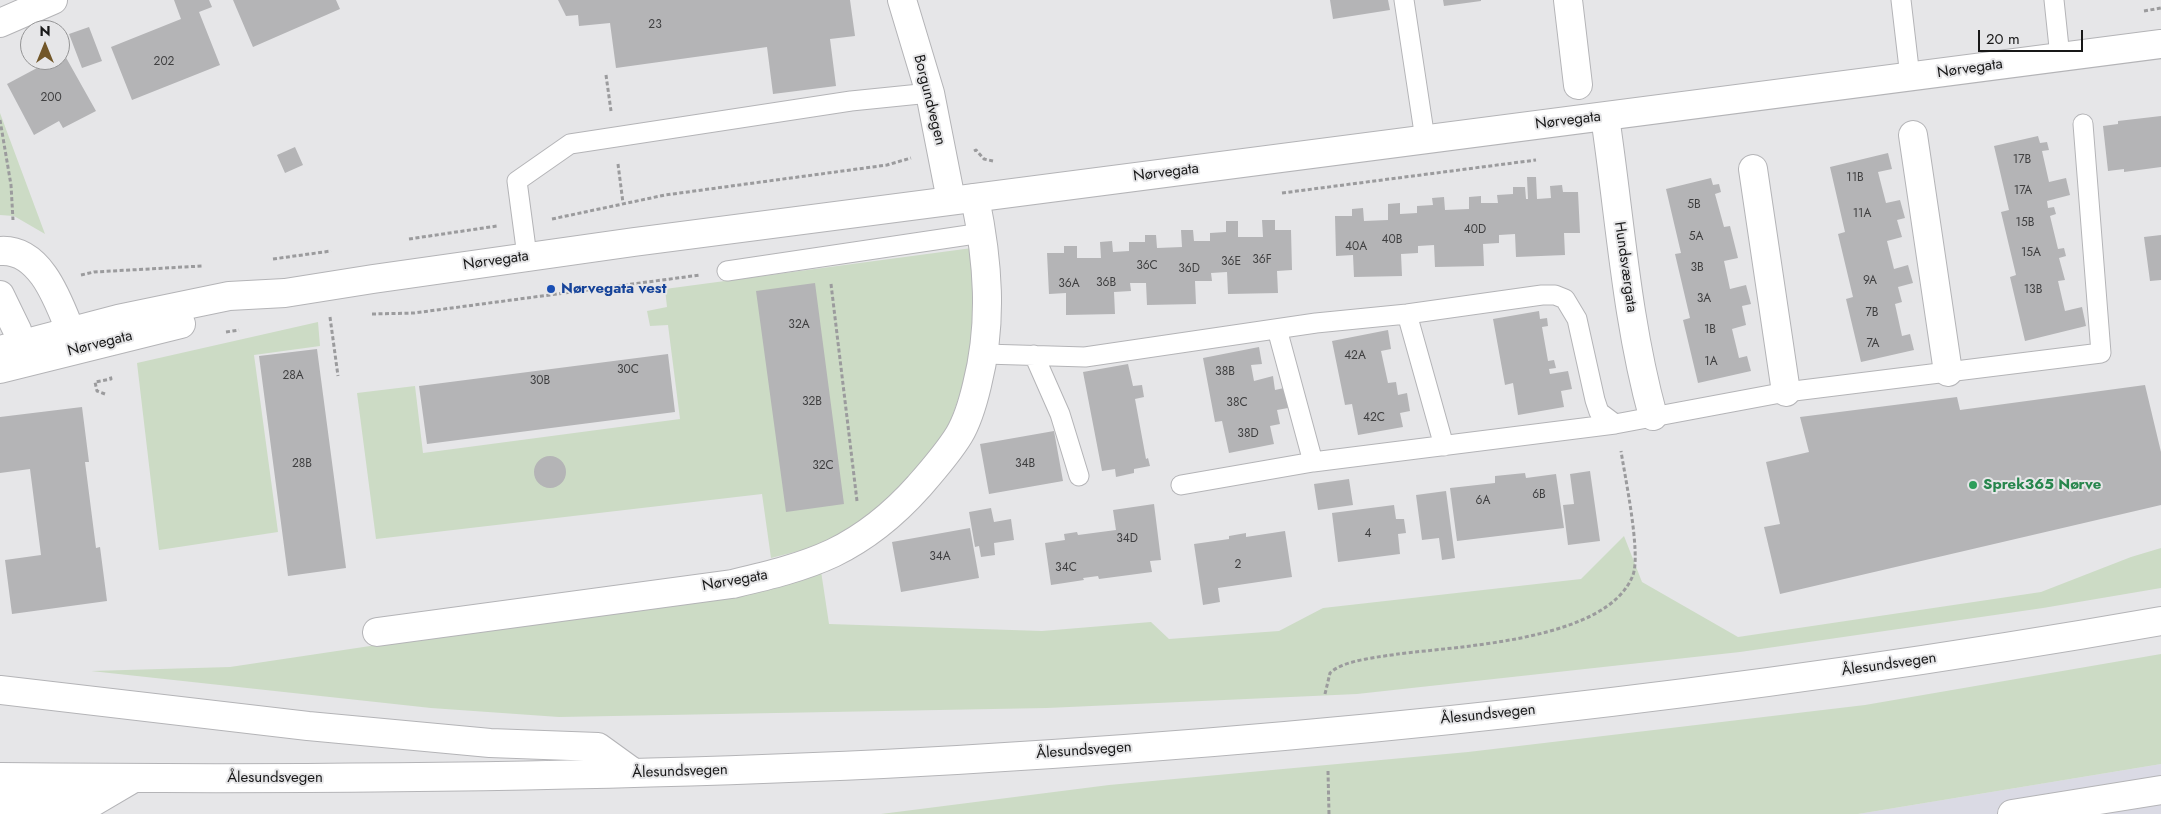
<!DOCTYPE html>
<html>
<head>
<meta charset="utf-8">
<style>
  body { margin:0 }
  #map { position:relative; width:2161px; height:814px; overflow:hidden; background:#e6e6e8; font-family:Jost,sans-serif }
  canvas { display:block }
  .north { position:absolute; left:20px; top:20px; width:50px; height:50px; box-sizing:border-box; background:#e6e6e8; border:1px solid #949495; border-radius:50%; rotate:0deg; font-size:14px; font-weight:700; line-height:20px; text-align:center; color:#181818 }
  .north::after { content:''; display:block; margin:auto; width:18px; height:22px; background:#725729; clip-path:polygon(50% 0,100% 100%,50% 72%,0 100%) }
  .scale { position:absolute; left:1978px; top:30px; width:105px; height:22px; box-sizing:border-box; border:2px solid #181818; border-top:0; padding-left:6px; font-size:15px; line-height:18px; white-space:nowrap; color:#181818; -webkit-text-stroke:4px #e6e6e8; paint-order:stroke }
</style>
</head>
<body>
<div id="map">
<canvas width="2161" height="814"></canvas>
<div class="north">N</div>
<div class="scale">20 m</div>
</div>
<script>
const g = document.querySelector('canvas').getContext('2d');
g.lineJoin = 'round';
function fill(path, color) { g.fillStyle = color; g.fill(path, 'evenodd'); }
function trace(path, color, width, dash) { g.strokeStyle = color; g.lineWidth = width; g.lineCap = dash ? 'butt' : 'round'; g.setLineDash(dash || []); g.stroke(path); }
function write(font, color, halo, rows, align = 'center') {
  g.font = font + ' Jost,sans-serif'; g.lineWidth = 4; g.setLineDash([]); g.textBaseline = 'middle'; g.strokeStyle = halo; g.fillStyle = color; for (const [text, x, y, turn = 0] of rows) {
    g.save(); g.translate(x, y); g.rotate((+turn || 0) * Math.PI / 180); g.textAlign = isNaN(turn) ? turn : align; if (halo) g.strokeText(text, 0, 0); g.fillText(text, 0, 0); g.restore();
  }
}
const built = new Path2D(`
  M2161,764V814H1858Z`);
const green = new Path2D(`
  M0,113L45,234L14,216L0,215Z
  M972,248L976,273L974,353L945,437L899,491L862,521L819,546L771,558L762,494L376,539L357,393L415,386L423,453L680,419L668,325L650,326L647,311L667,307L665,289Z
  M318,322L320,346L254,355L278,532L159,550L137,363Z
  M1624,536L1642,582L1738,637L2041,592L2131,557L2161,548V588L2043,608L1740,652L1357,694L1047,708L559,717L431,708L91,671L230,667L437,636L821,571L829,624L1042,631L1151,622L1169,639L1279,631L1323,608L1581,579Z
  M2161,654V764L1858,814H881L1109,785L1468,752L1865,705Z`);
const building = new Path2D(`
  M174,0H209L212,7L199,12L220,65L132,100L111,47L181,19Z
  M233,0H336L340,9L253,47Z
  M558,0H850L855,36L830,39L836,86L773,94L767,47L616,68L610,23L579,26L578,15L566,16Z
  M1330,0H1388L1390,10L1333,19Z
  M1443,0H1481V1L1444,6Z
  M89,27L102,61L82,68L69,34Z
  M64,54L96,111L63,128L59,121L34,135L7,84L52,60H60V56Z
  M2161,116V167L2124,172V169L2108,171L2103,126L2118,124V121Z
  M2038,136L2040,143L2047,142L2049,150L2042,151L2049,182L2066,178L2070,195L2047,201L2048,208L2054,207L2056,214L2050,216L2058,249L2064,248L2066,256L2059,258L2065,280L2058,281L2065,311L2082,307L2086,326L2025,341L2010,277L2016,275L2001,212L2009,210L1994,146Z
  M295,147L303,165L285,173L277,155Z
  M1888,153L1892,169L1878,172L1886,203L1900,200L1905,218L1897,220L1902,237L1887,241L1894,269L1908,265L1913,283L1898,287L1902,302L1895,304L1902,336L1910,334L1914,350L1861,362L1846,299L1853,297L1838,234L1845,232L1830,167Z
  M1527,177H1536L1537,199L1551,198L1550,186L1562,185L1563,192H1578L1580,233H1564L1565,255L1516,257L1515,234L1499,235V243L1483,244L1484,266L1435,267L1434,245L1418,246V253L1401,254L1402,276L1354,277L1353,255L1336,256L1335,216H1352V209L1363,208L1364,221L1388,220V204L1400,203V214L1417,213V206L1433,205L1432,198L1444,197L1445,210L1469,209V197L1481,196V203H1498L1497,195L1513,194V187H1525L1526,199H1528Z
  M1711,178L1713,185L1719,184L1721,192L1715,194L1724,227L1730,226L1738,258L1724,261L1730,289L1746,285L1751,304L1742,306L1746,325L1732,329L1739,358L1747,356L1751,371L1698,383L1683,320L1690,318L1675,254L1681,253L1666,189Z
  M1262,220H1275V230H1291L1292,270L1277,271L1278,293L1228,294L1227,272L1211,273L1212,281H1195L1196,304L1147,305L1146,283H1130L1131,291L1114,292L1115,314L1066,315V293L1049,294L1047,253H1064V246H1077V258H1101L1100,242L1112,241L1113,252L1129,251V242H1145V235H1156L1157,248L1182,247L1181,230H1193L1194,241H1210V233L1226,232V221H1238V237H1263Z
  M2161,235V280L2150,281L2144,237Z
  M815,283L844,504L786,512L756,291Z
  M1539,311L1540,319L1547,318L1548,326L1542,327L1548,361L1554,360L1556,368L1549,369L1550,374L1568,371L1572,389L1561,391L1564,407L1518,415L1513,383L1505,385L1493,319Z
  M1388,330L1391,349L1381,351L1388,383L1396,382L1398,395L1407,393L1410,411L1400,413L1403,427L1358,435L1352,404L1345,405L1332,341Z
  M1259,347L1262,364L1251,365L1254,381L1273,376L1275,390L1284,388L1288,408L1277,410L1280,424L1270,426L1274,444L1229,453L1222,421L1215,422L1203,358Z
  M317,349L346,568L288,576L259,356Z
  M668,354L675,412L427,444L419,386Z
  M1128,364L1133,386L1142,385L1144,397L1135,399L1146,459L1148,458L1150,466L1134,469V473L1116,477L1115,469L1102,471L1083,372Z
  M2145,385L2161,452V505L1780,594L1764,527L1780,524L1766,462L1809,452L1800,417L1957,397L1960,410Z
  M82,407L89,462H85L96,548L100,547L107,601L12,614L5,560L41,555L30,469L0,473V417Z
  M1054,431L1063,481L989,494L980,444Z
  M534 472a16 16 0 1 1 32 0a16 16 0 1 1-32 0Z
  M1590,471L1600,541L1568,545L1563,505L1574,504L1570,474Z
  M1525,473L1526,478L1556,474L1564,528L1457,541L1450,488L1495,483V476Z
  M1349,479L1353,505L1318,510L1314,484Z
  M1446,491L1455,558L1442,560L1439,538L1422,540L1416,495Z
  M1154,504L1161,560L1150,561L1152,572L1099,579L1098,576L1083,578L1084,580L1051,585L1045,543L1065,540L1064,534L1077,532L1078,535L1116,530L1113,510Z
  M1394,505L1396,519H1404L1406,533L1398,534L1400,554L1338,562L1332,513Z
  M991,508L994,522L1011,519L1014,540L994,543L995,555L981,557L979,546L975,547L969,512Z
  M970,528L979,578L901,592L892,542Z
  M1285,531L1292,577L1218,588L1220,602L1203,605L1194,544L1229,539V536L1246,533V537Z`);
const path = new Path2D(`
  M2144,11L2161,8
  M606,75L611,111
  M0,120L11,185L13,220
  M974,151L976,150L984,159L993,161
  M618,164L623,203
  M1282,193L1536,160
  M552,219L665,195L887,165L911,158
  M409,239L497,226
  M273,259L331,251
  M81,275L94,272L202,266
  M831,284L857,501
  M372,314L414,313L700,275
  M330,317L338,376
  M226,332L239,330
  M105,394L97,391L95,382L111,379L110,375
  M1325,694L1330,673C1343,660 1380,657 1398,654C1459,646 1608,641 1633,575C1641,553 1625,477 1621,451
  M1328,771L1329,814`);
const lane = new Path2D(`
  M1404,0L1425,139
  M1901,0L1910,77
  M2054,0L2060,57
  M527,256L517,181L570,144L851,101L930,93
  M727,271L982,233
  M1407,314L1444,446
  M1277,329L1313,462
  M985,354L1085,357L1316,323L1407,314L1542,295H1555L1565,299L1577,319L1595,400L1599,412L1615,424
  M1034,355L1060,414L1079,476
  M1181,485L1313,462L1615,424L1786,392L2101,353L2083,124`);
const street = new Path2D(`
  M902,0L930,93L951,200
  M1568,0L1578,85
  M0,23L53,0
  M1605,117C1620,217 1626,318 1653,416
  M1913,135L1948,372
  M1753,169L1786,392
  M377,632L732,584C766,576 801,568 833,553C866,537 895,513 919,486C933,470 948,453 959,435C968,420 973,402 977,385C993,322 988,261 975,198
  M2012,814L2161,790`);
const secondary = new Path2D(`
  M0,251C40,248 58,300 70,330L48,356L21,343L17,330L0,295`);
const primary = new Path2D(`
  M0,350L118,319L229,296L285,293L373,279L634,242L2161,44
  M0,369L181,324`);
const highway = new Path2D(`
  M0,690L308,726L490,743L598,747L634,773
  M0,777C294,780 589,778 883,764C1311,742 1739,695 2161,621
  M0,804L88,805L134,778`);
const markers = [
  [551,289,5,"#1a4fb4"],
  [1973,485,5,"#2e9e5b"]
];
const numberNames = [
  ["23",655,25],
  ["202",164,62],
  ["200",51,98],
  ["17B",2022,160],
  ["11B",1855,178],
  ["17A",2023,191],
  ["5B",1694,205],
  ["11A",1862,214],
  ["15B",2025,223],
  ["40D",1475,230],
  ["5A",1696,237],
  ["40B",1392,240],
  ["40A",1356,247],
  ["15A",2031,253],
  ["36F",1262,260],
  ["36E",1231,262],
  ["36C",1147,266],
  ["3B",1697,268],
  ["36D",1189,269],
  ["9A",1870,281],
  ["36B",1106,283],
  ["36A",1069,284],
  ["13B",2033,290],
  ["3A",1704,299],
  ["7B",1872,313],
  ["32A",799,325],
  ["1B",1710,330],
  ["7A",1873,344],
  ["42A",1355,356],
  ["1A",1711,362],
  ["30C",628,370],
  ["38B",1225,372],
  ["28A",293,376],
  ["30B",540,381],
  ["32B",812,402],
  ["38C",1237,403],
  ["42C",1374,418],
  ["38D",1248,434],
  ["28B",302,464],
  ["34B",1025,464],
  ["32C",823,466],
  ["6B",1539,495],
  ["6A",1483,501],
  ["4",1368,534],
  ["34D",1127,539],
  ["34A",940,557],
  ["2",1238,565],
  ["34C",1066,568]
];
const streetNames = [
  ["Nørvegata",1970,69,-8],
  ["Borgundvegen",929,100,76],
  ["Nørvegata",1568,121,-7],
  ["Nørvegata",1166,173,-7],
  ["Nørvegata",496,261,-8],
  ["Hundsværgata",1625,267,82],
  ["Nørvegata",100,344,-14],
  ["Nørvegata",735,581,-10],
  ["Ålesundsvegen",1889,665,-8],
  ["Ålesundsvegen",1488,715,-6],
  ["Ålesundsvegen",1084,751,-4],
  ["Ålesundsvegen",680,772,-2],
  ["Ålesundsvegen",275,778]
];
const transitNames = [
  ["Nørvegata vest",561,289]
];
const leisureNames = [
  ["Sprek365 Nørve",1983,485]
];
fill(built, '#dadae4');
fill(green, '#ccdbc5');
fill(building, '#b4b4b6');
trace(lane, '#b4b4b7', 21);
trace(street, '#b4b4b7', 30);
trace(secondary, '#b4b4b7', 30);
trace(primary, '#b4b4b7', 30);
trace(highway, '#b4b4b7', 30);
trace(path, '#9b9b9d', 3, [4, 2.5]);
trace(lane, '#fff', 19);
trace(street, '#fff', 28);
trace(secondary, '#fff', 28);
trace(primary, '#fff', 28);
trace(highway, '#fff', 28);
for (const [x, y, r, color] of markers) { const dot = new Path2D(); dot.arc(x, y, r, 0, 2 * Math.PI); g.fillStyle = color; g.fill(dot); trace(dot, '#e6e6e8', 2); }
write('12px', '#3f3f40', null, numberNames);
write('15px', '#181818', '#e6e6e8', streetNames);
write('bold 15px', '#164399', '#e6e6e8', transitNames, 'left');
write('bold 15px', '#27864d', '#e6e6e8', leisureNames, 'left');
</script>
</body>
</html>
